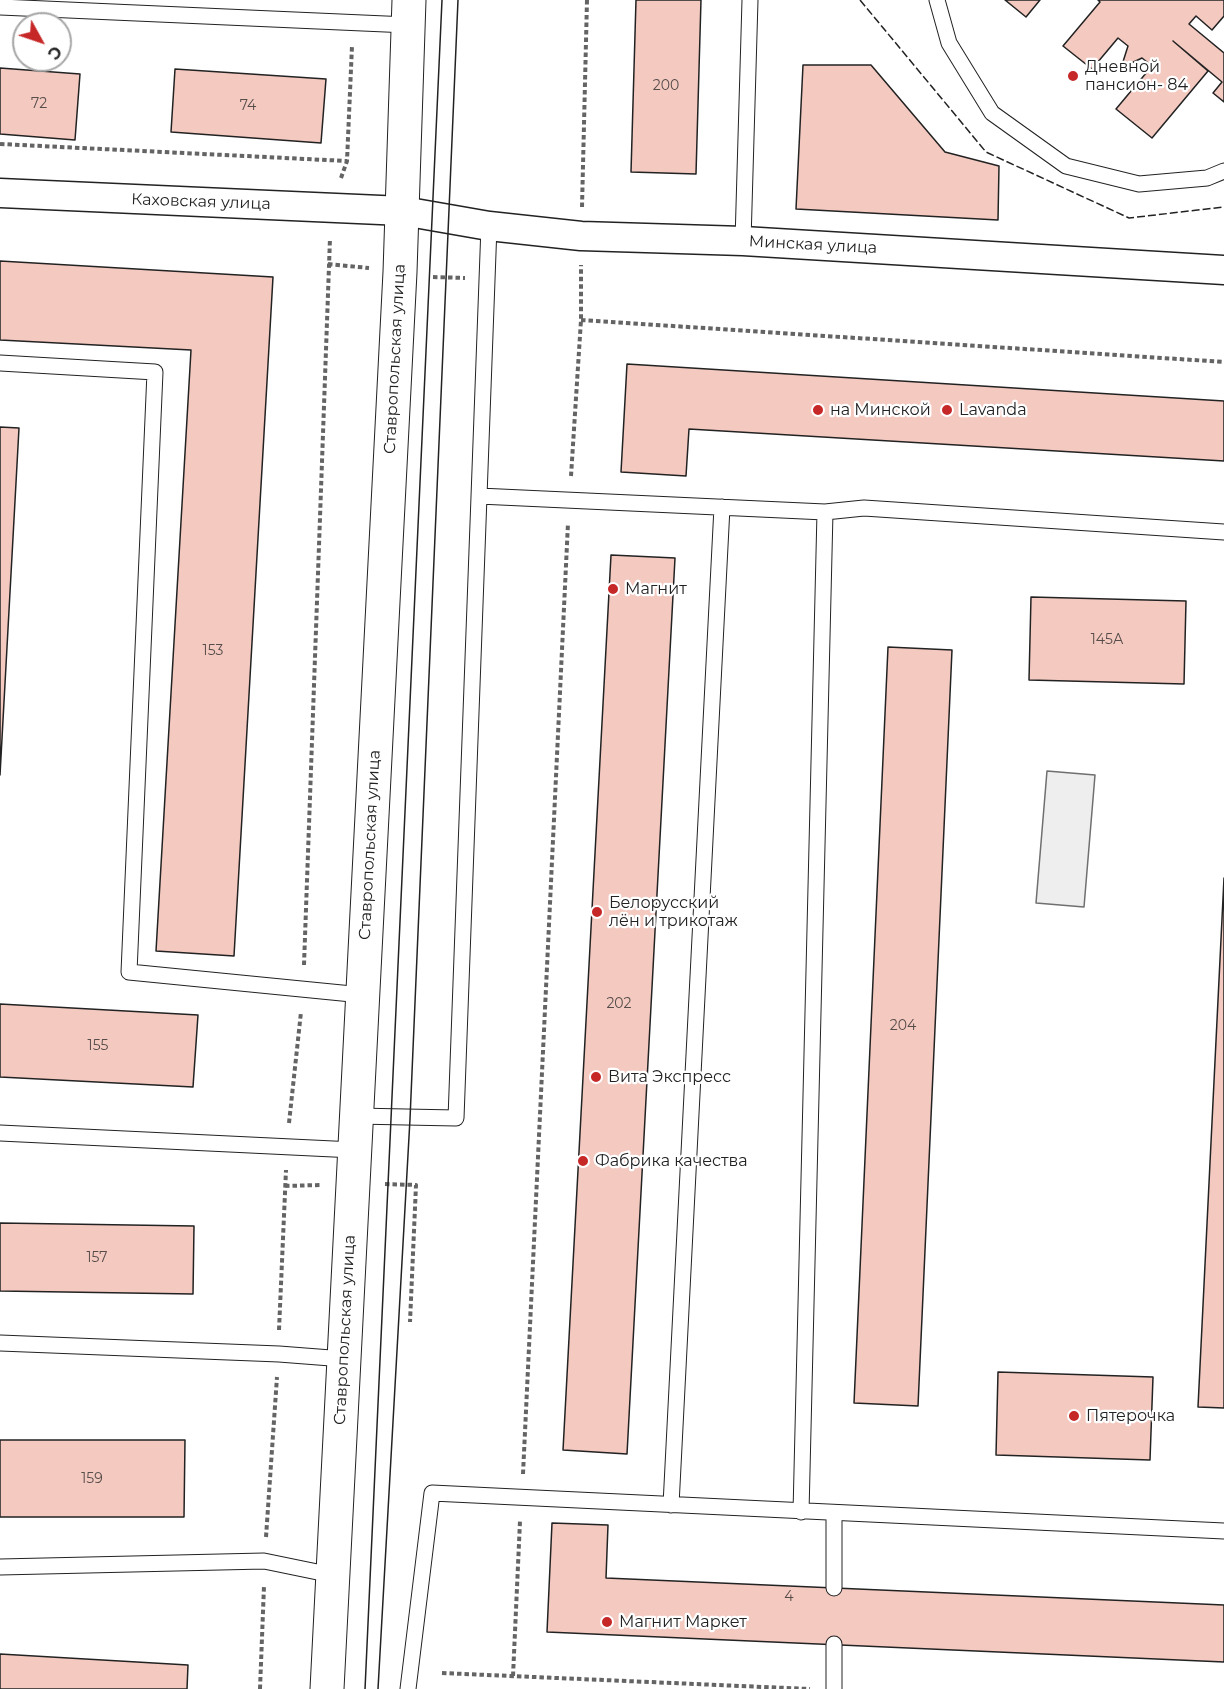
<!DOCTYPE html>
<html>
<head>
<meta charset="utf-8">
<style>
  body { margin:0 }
  #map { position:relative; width:1224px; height:1689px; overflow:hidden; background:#fff; font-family:Montserrat,sans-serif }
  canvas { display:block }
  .north { position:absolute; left:12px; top:12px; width:60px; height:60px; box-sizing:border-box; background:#fff; border:2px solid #a7a7a7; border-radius:50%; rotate:130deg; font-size:16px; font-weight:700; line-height:24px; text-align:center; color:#222 }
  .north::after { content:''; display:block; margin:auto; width:21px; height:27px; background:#c62828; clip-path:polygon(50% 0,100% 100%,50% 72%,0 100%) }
</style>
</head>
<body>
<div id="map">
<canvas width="1224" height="1689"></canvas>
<div class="north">С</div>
</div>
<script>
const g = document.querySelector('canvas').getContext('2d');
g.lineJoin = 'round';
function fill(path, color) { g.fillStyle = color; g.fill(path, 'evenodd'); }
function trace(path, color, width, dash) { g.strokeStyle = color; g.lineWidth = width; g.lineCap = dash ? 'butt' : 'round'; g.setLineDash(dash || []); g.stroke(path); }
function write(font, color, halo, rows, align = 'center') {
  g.font = font + ' Montserrat,sans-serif'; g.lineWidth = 4.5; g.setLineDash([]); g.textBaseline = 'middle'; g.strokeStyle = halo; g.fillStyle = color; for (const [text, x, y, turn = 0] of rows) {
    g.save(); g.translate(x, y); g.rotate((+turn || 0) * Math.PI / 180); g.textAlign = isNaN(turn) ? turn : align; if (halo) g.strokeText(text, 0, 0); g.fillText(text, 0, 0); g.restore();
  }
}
const green = new Path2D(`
  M1047,771L1095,775L1084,907L1036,903Z`);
const building = new Path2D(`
  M636,0H701L696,174L631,172Z
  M1005,0H1040L1026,17Z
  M1098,0H1224V16L1212,30L1196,16L1189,24L1224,53V102L1213,93L1222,82L1173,41L1208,71L1152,138L1116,109L1152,66L1142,58L1121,68L1128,46L1118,38L1092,69L1063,46L1100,2Z
  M803,65H871L945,152L999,166L998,220L796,209Z
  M0,68L80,74L75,140L0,134Z
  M175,69L326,79L321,143L171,132Z
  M0,261L273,277L234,956L156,951L191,350L0,340Z
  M627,364L1224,401V461L689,429L686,476L621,472Z
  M0,427L19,428L0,775Z
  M611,555L675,558L627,1454L563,1450Z
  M1031,597L1186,601L1184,684L1029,680Z
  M888,647L952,650L918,1406L854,1403Z
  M1224,878V1408L1198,1407Z
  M0,1004L198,1015L193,1087L0,1077Z
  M0,1223L194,1226L193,1294L0,1291Z
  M998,1372L1153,1377L1150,1460L996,1455Z
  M0,1440H185L184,1517H0Z
  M552,1523L608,1525L606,1578L1224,1605V1662L547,1632Z
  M0,1654L188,1665L187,1689H0Z`);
const path = new Path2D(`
  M0,144L347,161
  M341,178L347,161L352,46
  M582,207L587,0
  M328,264L369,268
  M433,277L465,278
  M581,320L1224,362
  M571,476L581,320V265
  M304,965L330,238
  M289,1123L301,1012
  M385,1184L416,1185L410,1322
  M285,1186L320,1185
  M279,1330L286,1170
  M523,1474L568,523
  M266,1537L277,1377
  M442,1673L810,1689
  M513,1676L520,1521
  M260,1689L264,1586`);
const lane = new Path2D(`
  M937,0L949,43L992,113L1066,166L1139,184L1207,178L1224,171
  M0,7L408,25
  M743,241L750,0
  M0,363L155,372L129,972L362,995
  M479,496L825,512L864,508L1224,532
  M356,1116L456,1118L489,226
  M0,1133L354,1150
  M0,1343L279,1354L344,1359
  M671,1505L722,507
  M801,1512L825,512
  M0,1567L264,1561L332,1575
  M834,1588V1513
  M834,1644V1689
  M408,1689L432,1493L1224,1531`);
const street = new Path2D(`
  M0,193L403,211L489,226L581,236L743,241L1224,270`);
const secondary = new Path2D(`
  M327,1689L400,272L409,0`);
const tram = new Path2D(`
  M365,1689L442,0
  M378,1689L410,1119L458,0`);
const fence = new Path2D(`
  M860,0L986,152L1129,218L1224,207`);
const markers = [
  [1073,76,6,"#c62828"],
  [818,410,6,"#c62828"],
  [947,410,6,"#c62828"],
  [613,589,6,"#c62828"],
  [597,912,6,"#c62828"],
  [596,1077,6,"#c62828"],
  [583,1161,6,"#c62828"],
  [1074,1416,6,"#c62828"],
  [607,1622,6,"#c62828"]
];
const numberNames = [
  ["200",666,86],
  ["72",39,104],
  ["74",248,106],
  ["145А",1107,640],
  ["153",213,651],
  ["202",619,1004],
  ["204",903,1026],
  ["155",98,1046],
  ["157",97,1258],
  ["159",92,1479],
  ["4",789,1597]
];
const poiNames = [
  ["Дневной",1085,67],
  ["пансион- 84",1085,85],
  ["на Минской",830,410],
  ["Lavanda",959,410],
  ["Магнит",625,589],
  ["Белорусский",609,903],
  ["лён и трикотаж",609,921],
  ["Вита Экспресс",608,1077],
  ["Фабрика качества",595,1161],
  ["Пятерочка",1086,1416],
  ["Магнит Маркет",619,1622]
];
const streetNames = [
  ["Каховская улица",201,202,2],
  ["Минская улица",813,245,3],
  ["Ставропольская улица",395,359,-87],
  ["Ставропольская улица",370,845,-87],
  ["Ставропольская улица",345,1330,-87]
];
fill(green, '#eee');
trace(green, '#6f6f6f', 1.5);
fill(building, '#f3c9c0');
trace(building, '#222', 1.5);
trace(lane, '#222', 17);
trace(street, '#222', 31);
trace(secondary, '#222', 35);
trace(path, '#646464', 4, [4.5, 3]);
trace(lane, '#fff', 15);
trace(street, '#fff', 28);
trace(secondary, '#fff', 33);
trace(tram, '#222', 1.5);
trace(fence, '#222', 1.5, [8, 3]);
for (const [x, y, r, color] of markers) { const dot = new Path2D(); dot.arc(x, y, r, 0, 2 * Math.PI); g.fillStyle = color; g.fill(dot); trace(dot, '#fff', 2); }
write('14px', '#564c4a', null, numberNames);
write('16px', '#222', '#fff', poiNames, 'left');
write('16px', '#222', '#fff', streetNames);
</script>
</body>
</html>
